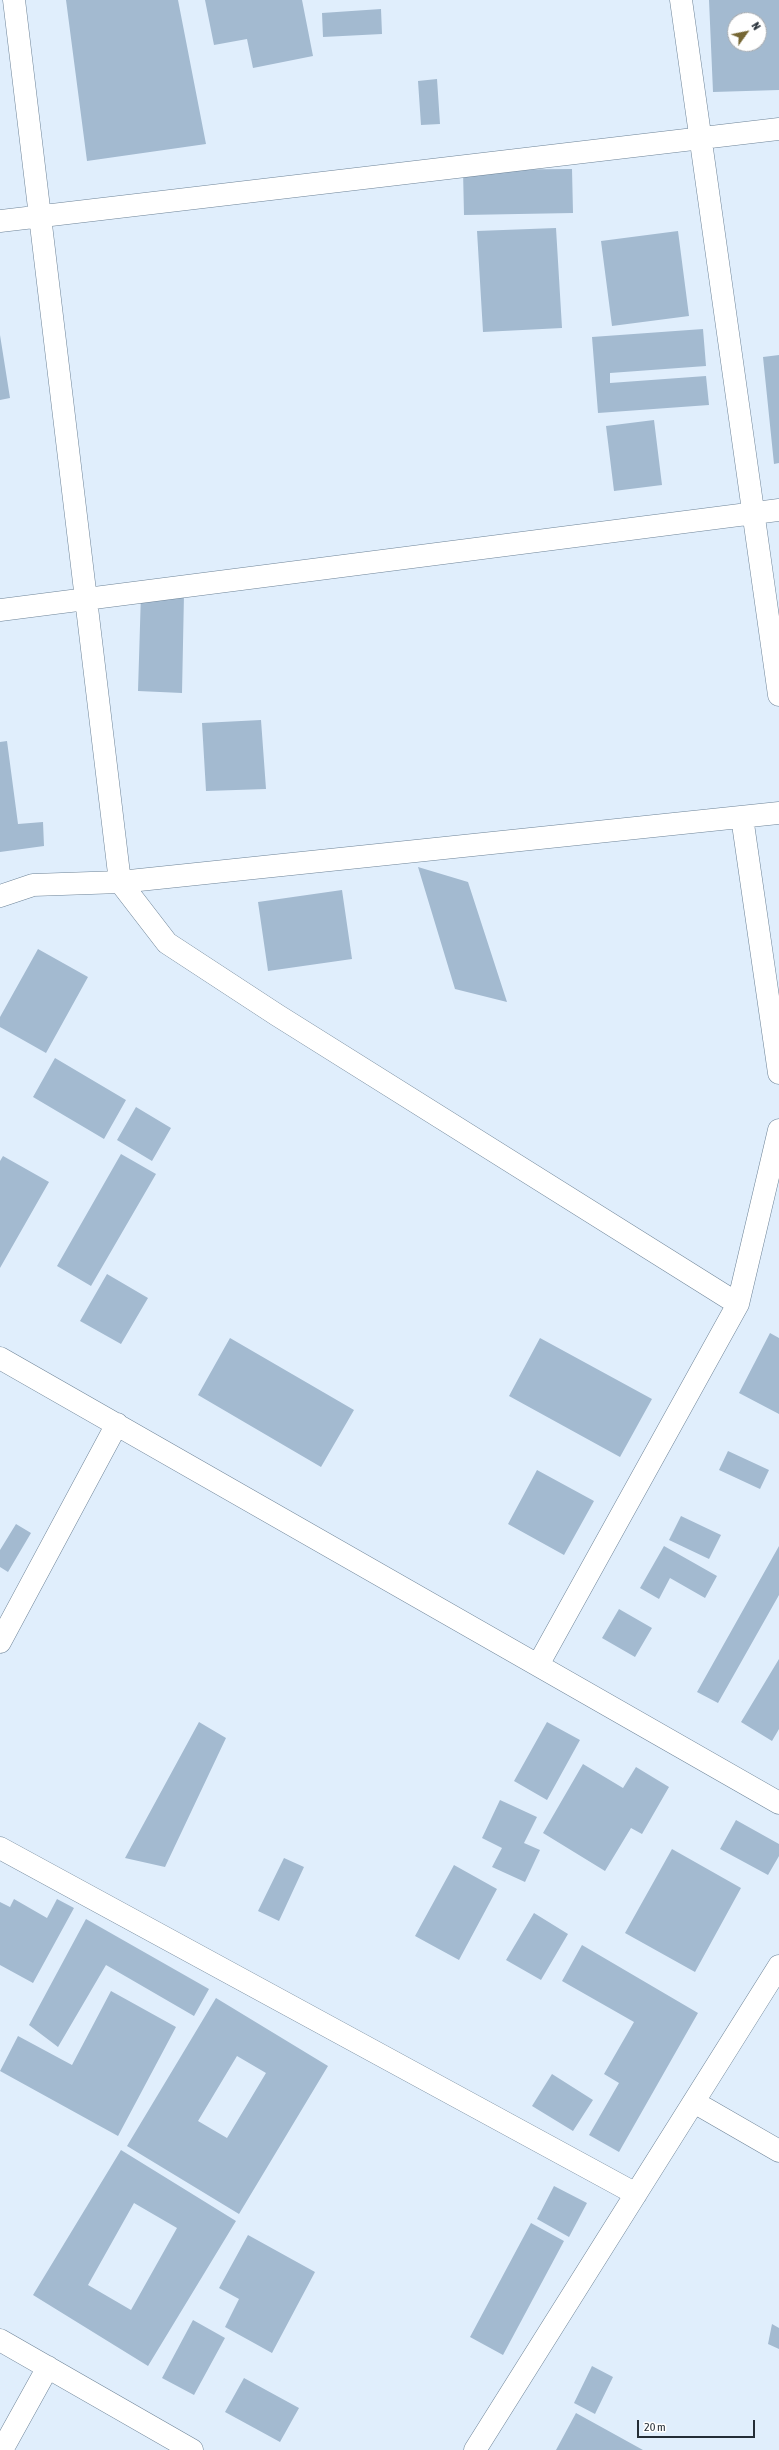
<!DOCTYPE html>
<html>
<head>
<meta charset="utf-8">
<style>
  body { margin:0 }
  #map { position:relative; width:779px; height:2450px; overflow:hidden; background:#e0eefc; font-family:"Asap Condensed",sans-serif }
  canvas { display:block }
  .north { position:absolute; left:727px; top:12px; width:40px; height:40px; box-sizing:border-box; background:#fff; border:1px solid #a7abaf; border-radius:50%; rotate:57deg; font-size:11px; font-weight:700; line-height:16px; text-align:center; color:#242d36 }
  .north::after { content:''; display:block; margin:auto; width:14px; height:18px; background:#766734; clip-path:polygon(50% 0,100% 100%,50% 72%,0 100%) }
  .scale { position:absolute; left:637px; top:2420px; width:118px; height:18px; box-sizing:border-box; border:2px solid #242d36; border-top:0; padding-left:5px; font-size:12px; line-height:14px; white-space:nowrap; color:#242d36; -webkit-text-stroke:3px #fff; paint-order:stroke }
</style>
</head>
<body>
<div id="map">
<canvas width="779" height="2450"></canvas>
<div class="north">N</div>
<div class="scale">20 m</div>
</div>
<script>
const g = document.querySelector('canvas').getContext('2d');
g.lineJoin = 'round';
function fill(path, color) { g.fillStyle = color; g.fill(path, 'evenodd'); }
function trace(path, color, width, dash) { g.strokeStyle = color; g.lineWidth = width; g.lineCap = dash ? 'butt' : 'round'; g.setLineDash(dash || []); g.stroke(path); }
const building = new Path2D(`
  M66,0H178L206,144L87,161Z
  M205,0H302L313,56L253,68L247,39L214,45Z
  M709,0H779V90L713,92ZM735,20H759V44H735Z
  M381,9L382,34L323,37L322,13Z
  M437,79L440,124L421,125L418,81Z
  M572,169L573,213L464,215L463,170Z
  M556,228L562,328L483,332L477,231Z
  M678,231L689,316L612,326L601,241Z
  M703,329L706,366L610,373V383L706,376L709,405L598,413L592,337Z
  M0,335L10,398L0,400Z
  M779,355V463L774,464L763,357Z
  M654,420L662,485L614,491L606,426Z
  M141,593L184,594L182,693L138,691Z
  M261,720L266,789L206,791L202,723Z
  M7,741L18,824L43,822L44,846L0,852V742Z
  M418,867L468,882L507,1002L455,989Z
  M342,890L352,959L268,971L258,902Z
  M38,949L88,977L46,1053L0,1027V1017Z
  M55,1058L126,1100L104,1139L33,1097Z
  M136,1107L171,1128L152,1161L117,1140Z
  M121,1154L156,1174L91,1286L57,1266Z
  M3,1156L49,1182L0,1268V1161Z
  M107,1274L148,1298L121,1344L80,1321Z
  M770,1333L779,1338V1414L739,1393Z
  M230,1338L354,1410L321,1467L198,1395Z
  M540,1338L652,1399L620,1457L509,1396Z
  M728,1451L769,1470L760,1489L719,1470Z
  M537,1470L594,1501L564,1555L508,1524Z
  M681,1516L721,1535L709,1559L669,1540Z
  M16,1524L31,1533L8,1572L0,1567V1550Z
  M664,1546L717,1576L705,1598L670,1578L659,1599L640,1588Z
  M779,1546V1595L718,1703L697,1692Z
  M619,1609L652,1628L635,1657L602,1638Z
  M779,1659V1729L772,1741L741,1722Z
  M199,1722L226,1738L165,1867L125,1858Z
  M547,1722L580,1740L547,1800L514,1781Z
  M583,1764L623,1788L636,1767L669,1787L642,1834L631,1828L605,1871L543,1833Z
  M500,1800L537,1817L524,1843L540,1850L525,1882L492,1867L502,1848L482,1838Z
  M736,1820L779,1844V1856L768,1875L720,1849Z
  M672,1849L741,1888L695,1972L625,1933Z
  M284,1858L304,1867L279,1921L258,1911Z
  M454,1865L497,1889L459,1960L415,1936Z
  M14,1899L47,1918L57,1899L74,1908L33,1983L0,1965V1902L10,1907Z
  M534,1913L568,1934L541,1980L506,1960Z
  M86,1919L209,1989L194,2016L106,1965L58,2047L29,2025Z
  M582,1945L698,2013L619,2152L589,2135L619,2083L604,2074L634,2022L562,1981Z
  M111,1991L176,2027L118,2136L0,2071L18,2036L72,2065Z
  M216,1998L328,2066L239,2214L127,2146ZM237,2056L266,2073L227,2138L198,2121Z
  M552,2074L593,2100L573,2131L532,2106Z
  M121,2150L236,2221L148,2366L33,2295ZM134,2203L177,2228L131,2310L88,2285Z
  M554,2186L587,2203L569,2237L537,2219Z
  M531,2223L564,2241L503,2355L470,2337Z
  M248,2235L315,2272L272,2353L225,2327L239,2299L219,2288Z
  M193,2320L225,2338L194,2395L162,2378Z
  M772,2324L779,2328V2349L768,2344Z
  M592,2366L613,2377L595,2414L574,2403Z
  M244,2378L299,2408L280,2442L225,2412Z
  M576,2413L643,2450H556Z`);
const minor = new Path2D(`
  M14,0L120,882L167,943L277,1015L738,1304
  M681,0L779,695
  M0,221L779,129
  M0,610L779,510
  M742,817L779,1073
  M0,896L33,885L120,882L779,813
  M0,1358L779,1803
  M0,1642L117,1424
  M538,1665L738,1304L779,1130
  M0,1848L636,2194
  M694,2102L779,2151
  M0,2340L192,2450
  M2,2450L48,2367
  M475,2450L779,1966`);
fill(building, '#a3bad0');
trace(minor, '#6d8397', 23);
trace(minor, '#fff', 22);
</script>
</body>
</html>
